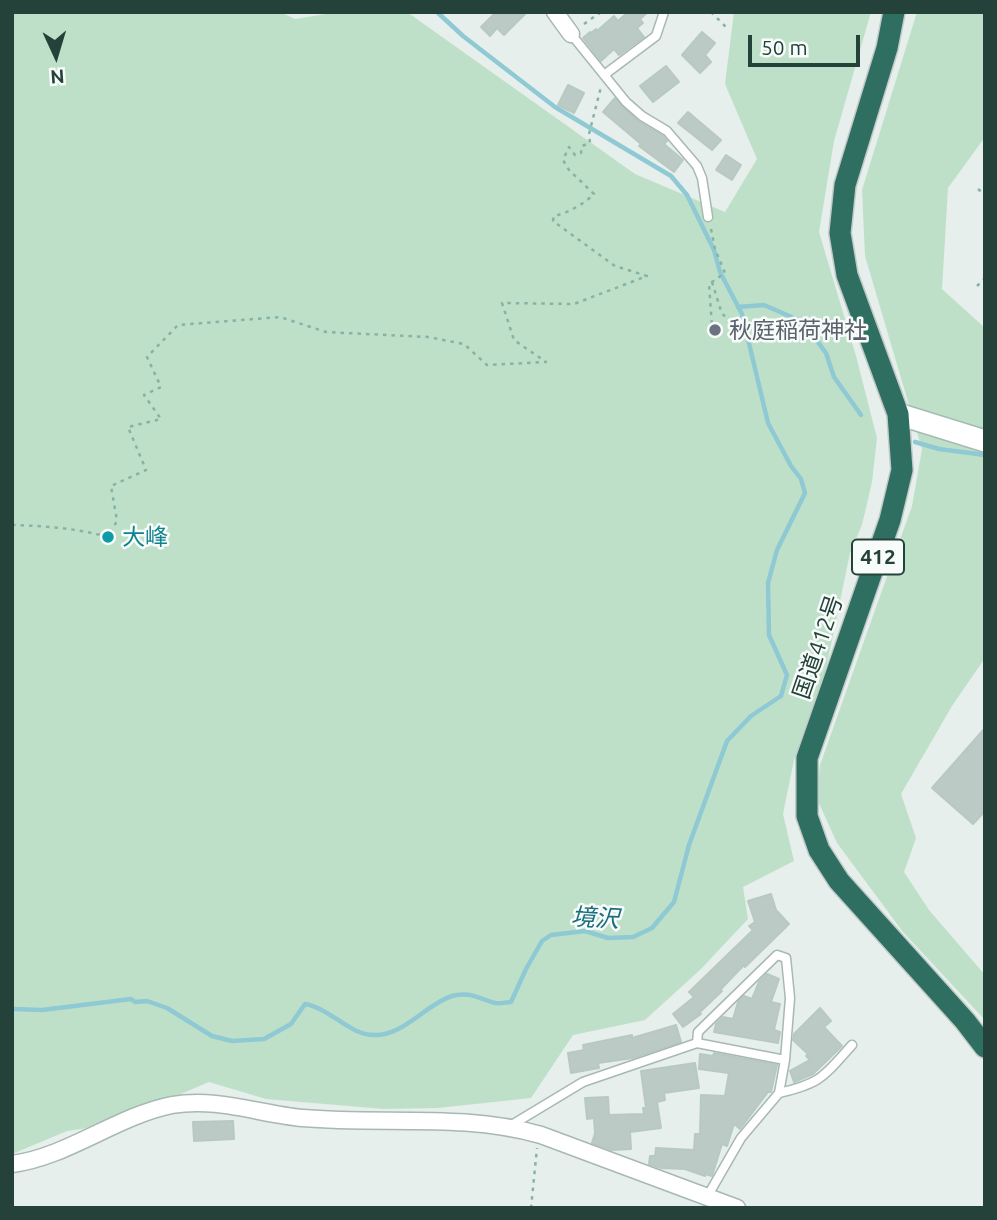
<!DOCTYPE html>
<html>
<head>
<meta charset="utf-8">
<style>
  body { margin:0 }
  #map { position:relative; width:997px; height:1220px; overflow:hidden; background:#e6efeb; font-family:Ubuntu,sans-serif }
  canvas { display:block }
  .frame { position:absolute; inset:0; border:14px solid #24423a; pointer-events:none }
  .north { position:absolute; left:21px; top:21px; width:70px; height:70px; -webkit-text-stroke:5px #f7fbf9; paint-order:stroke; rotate:176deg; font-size:19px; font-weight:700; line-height:28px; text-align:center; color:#24423a }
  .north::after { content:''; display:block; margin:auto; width:24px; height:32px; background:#24423a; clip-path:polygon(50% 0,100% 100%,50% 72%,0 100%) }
  .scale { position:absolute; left:748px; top:35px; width:112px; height:32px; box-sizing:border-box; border:4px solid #24423a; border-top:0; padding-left:9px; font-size:21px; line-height:24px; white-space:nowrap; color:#24423a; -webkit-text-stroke:5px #f7fbf9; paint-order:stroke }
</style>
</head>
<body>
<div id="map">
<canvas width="997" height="1220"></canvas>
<div class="frame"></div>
<div class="north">N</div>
<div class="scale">50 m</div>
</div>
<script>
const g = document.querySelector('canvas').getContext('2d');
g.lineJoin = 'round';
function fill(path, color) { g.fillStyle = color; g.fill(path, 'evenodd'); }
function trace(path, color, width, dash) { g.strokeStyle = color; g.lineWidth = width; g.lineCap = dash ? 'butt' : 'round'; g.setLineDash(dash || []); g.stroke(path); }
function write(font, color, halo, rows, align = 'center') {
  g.font = font + ' Ubuntu,"Noto Sans JP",sans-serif'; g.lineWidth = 5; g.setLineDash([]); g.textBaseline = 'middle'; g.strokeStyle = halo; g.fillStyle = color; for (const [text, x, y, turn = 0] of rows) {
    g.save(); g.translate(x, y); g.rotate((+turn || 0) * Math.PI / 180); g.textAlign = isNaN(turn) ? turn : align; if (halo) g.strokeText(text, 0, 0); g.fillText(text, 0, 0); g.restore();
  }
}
const green = new Path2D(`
  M12,12H280L295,19L338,12H407L635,174L725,212L757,159L725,84L734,12H871L834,141L819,232L856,356L877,438L872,482L862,525L850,553L826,669L794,760L783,814L794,861L743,887L748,919L701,969L645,1020L573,1035L531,1098L438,1108L384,1109L266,1099L209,1082L108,1125L67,1131L12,1154Z
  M917,12H985V137L948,188L942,289L985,328V658L952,706L901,794L916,838L904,872L929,910L985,975V1020L903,932L837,843L817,799L820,765L912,506L922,449L865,256L862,190Z`);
const stream = new Path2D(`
  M738,307L764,305L803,322L826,353L834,377L861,415
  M915,442L939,449L985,455
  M12,1009L42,1010L131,999L135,1002L147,1001L167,1008L212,1036L232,1041L264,1039L291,1024L305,1004C330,1008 349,1035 374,1035C404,1036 426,1004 452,996C470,991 479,999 495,1003C500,1004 506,1002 511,1002L526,969L542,941L551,935L585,931L608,938L633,937L652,928L674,902L689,845L727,741L751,716L781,696L787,675L769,635L768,583L777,550L805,493L801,479L791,466L768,423L742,314L720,272L714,250L687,195L671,176L555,107L463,36L437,12`);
const building = new Path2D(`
  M496,12H527L504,35L497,28L490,36L481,27Z
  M628,12H648L640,19L643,23L637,28L644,37L619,55L614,49L601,61L583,38L590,32L591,33L596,29L597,31L614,16L618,21Z
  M702,32L715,43L705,55L711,62L700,73L682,55Z
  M666,66L679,82L653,102L640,86Z
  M568,85L584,93L574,113L558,105Z
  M615,98L638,121L663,136L667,141L664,144L683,160L674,172L639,146L641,144L603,112Z
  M688,112L721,140L712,150L678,123Z
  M726,155L741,165L732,180L716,170Z
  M985,728V811L973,824L932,788Z
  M771,894L776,910L789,924L745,967L744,965L720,990L722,991L699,1013L701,1014L683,1027L673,1014L694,997L689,992L753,930L749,926L755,922L748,901Z
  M767,974L779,979L771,1002L780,1004L774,1030L780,1032L778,1043L714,1032L716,1024L723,1017L733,1019L738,1002L744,996L752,999L759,982Z
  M820,1008L831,1021L824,1027L842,1046L813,1074L794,1082L790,1071L810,1060L806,1056L808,1054L793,1040L794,1034Z
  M676,1025L681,1042L633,1058L598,1063L599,1068L571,1073L568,1053L584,1050L583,1045L632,1035V1038Z
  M714,1053L777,1065L771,1092H768L740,1129L734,1124L727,1146L722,1144L712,1176L705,1174V1176L685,1169L661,1168L649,1164L650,1156H655L656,1148L694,1150L695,1134H700L701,1095L725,1096L729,1073L699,1069L700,1054L713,1056Z
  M695,1063L699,1088L664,1093L665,1100L657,1102L661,1128L630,1132L631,1149L612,1150L592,1143L595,1133L594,1118L587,1119L585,1098L608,1097L609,1115L644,1114L643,1108H646L641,1071Z
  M233,1121L234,1139L194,1141L193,1122Z`);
const path = new Path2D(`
  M711,12L728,29
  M584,24L601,12
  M978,189L985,195
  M711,229L715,249L725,273L709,284L712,326
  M712,282L722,314L740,327
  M977,286L985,278
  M12,525C45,526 76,528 108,537L117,521L111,486L146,470L128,427L161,419L144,395L161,387L147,357L178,325L280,317L326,332L428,337L464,344L487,365L546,362L514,340L502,303L574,304L647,276L615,266L553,221L554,216C568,213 584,204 594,194L569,170L563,160L569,147L575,155L581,153L582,146L590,143L589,134L601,87
  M531,1208L537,1148`);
const lane = new Path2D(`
  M571,34L626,102L642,116L667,131L697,166L702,178L708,217
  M604,75L656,36L664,12
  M697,1043L698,1032L777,955L786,958L790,998L785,1060L779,1093L741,1138L707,1197
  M779,1093C822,1083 824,1076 852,1045
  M510,1126L583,1082L697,1043L785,1060`);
const street = new Path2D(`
  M555,12L571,34
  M12,1164C67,1157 117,1116 172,1105C217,1097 259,1114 303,1118C383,1125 463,1113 541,1135L737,1208`);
const secondary = new Path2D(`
  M898,414L985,441`);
const highway = new Path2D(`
  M894,12L887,48L845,185L840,233L847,275L898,414L902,470L890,520L807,758V816L819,850L839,881L965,1021L985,1047`);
const markers = [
  [715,330,7,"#6b7280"],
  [108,537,7,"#0f9aa8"]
];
const shields = [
  [878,557,52]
];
const shieldNames = [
  ["412",878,557]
];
const worshipNames = [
  ["秋庭稲荷神社",729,330]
];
const cultureNames = [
  ["大峰",122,537]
];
const streetNames = [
  ["国道412号",818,647,-71]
];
const waterNames = [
  ["境沢",595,918,3]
];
fill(green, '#bfe0c8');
trace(stream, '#8ec9d4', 4.5);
fill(building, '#bbcac4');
trace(building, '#b8c9c2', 2);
trace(lane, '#a8b8b2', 11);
trace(street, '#a8b8b2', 19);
trace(secondary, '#a4bbb3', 24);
trace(highway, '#c2cac8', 24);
trace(path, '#86b3a5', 2.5, [3.5, 5]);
trace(lane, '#fff', 8);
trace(street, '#fff', 16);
trace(secondary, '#fff', 21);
trace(highway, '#2f6f62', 21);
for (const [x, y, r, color] of markers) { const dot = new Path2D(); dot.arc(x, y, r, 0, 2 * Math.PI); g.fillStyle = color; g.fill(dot); trace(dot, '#f7fbf9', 2.5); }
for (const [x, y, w] of shields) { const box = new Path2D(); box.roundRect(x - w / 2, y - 17.5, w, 35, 5); g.fillStyle = '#f7fbf9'; g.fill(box); trace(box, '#24423a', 2); }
write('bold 21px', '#24423a', null, shieldNames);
write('23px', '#5b616d', '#f7fbf9', worshipNames, 'left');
write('23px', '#0d838f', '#f7fbf9', cultureNames, 'left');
write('23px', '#24423a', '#f7fbf9', streetNames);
write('italic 24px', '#1c6f80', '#f7fbf9', waterNames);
</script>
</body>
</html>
